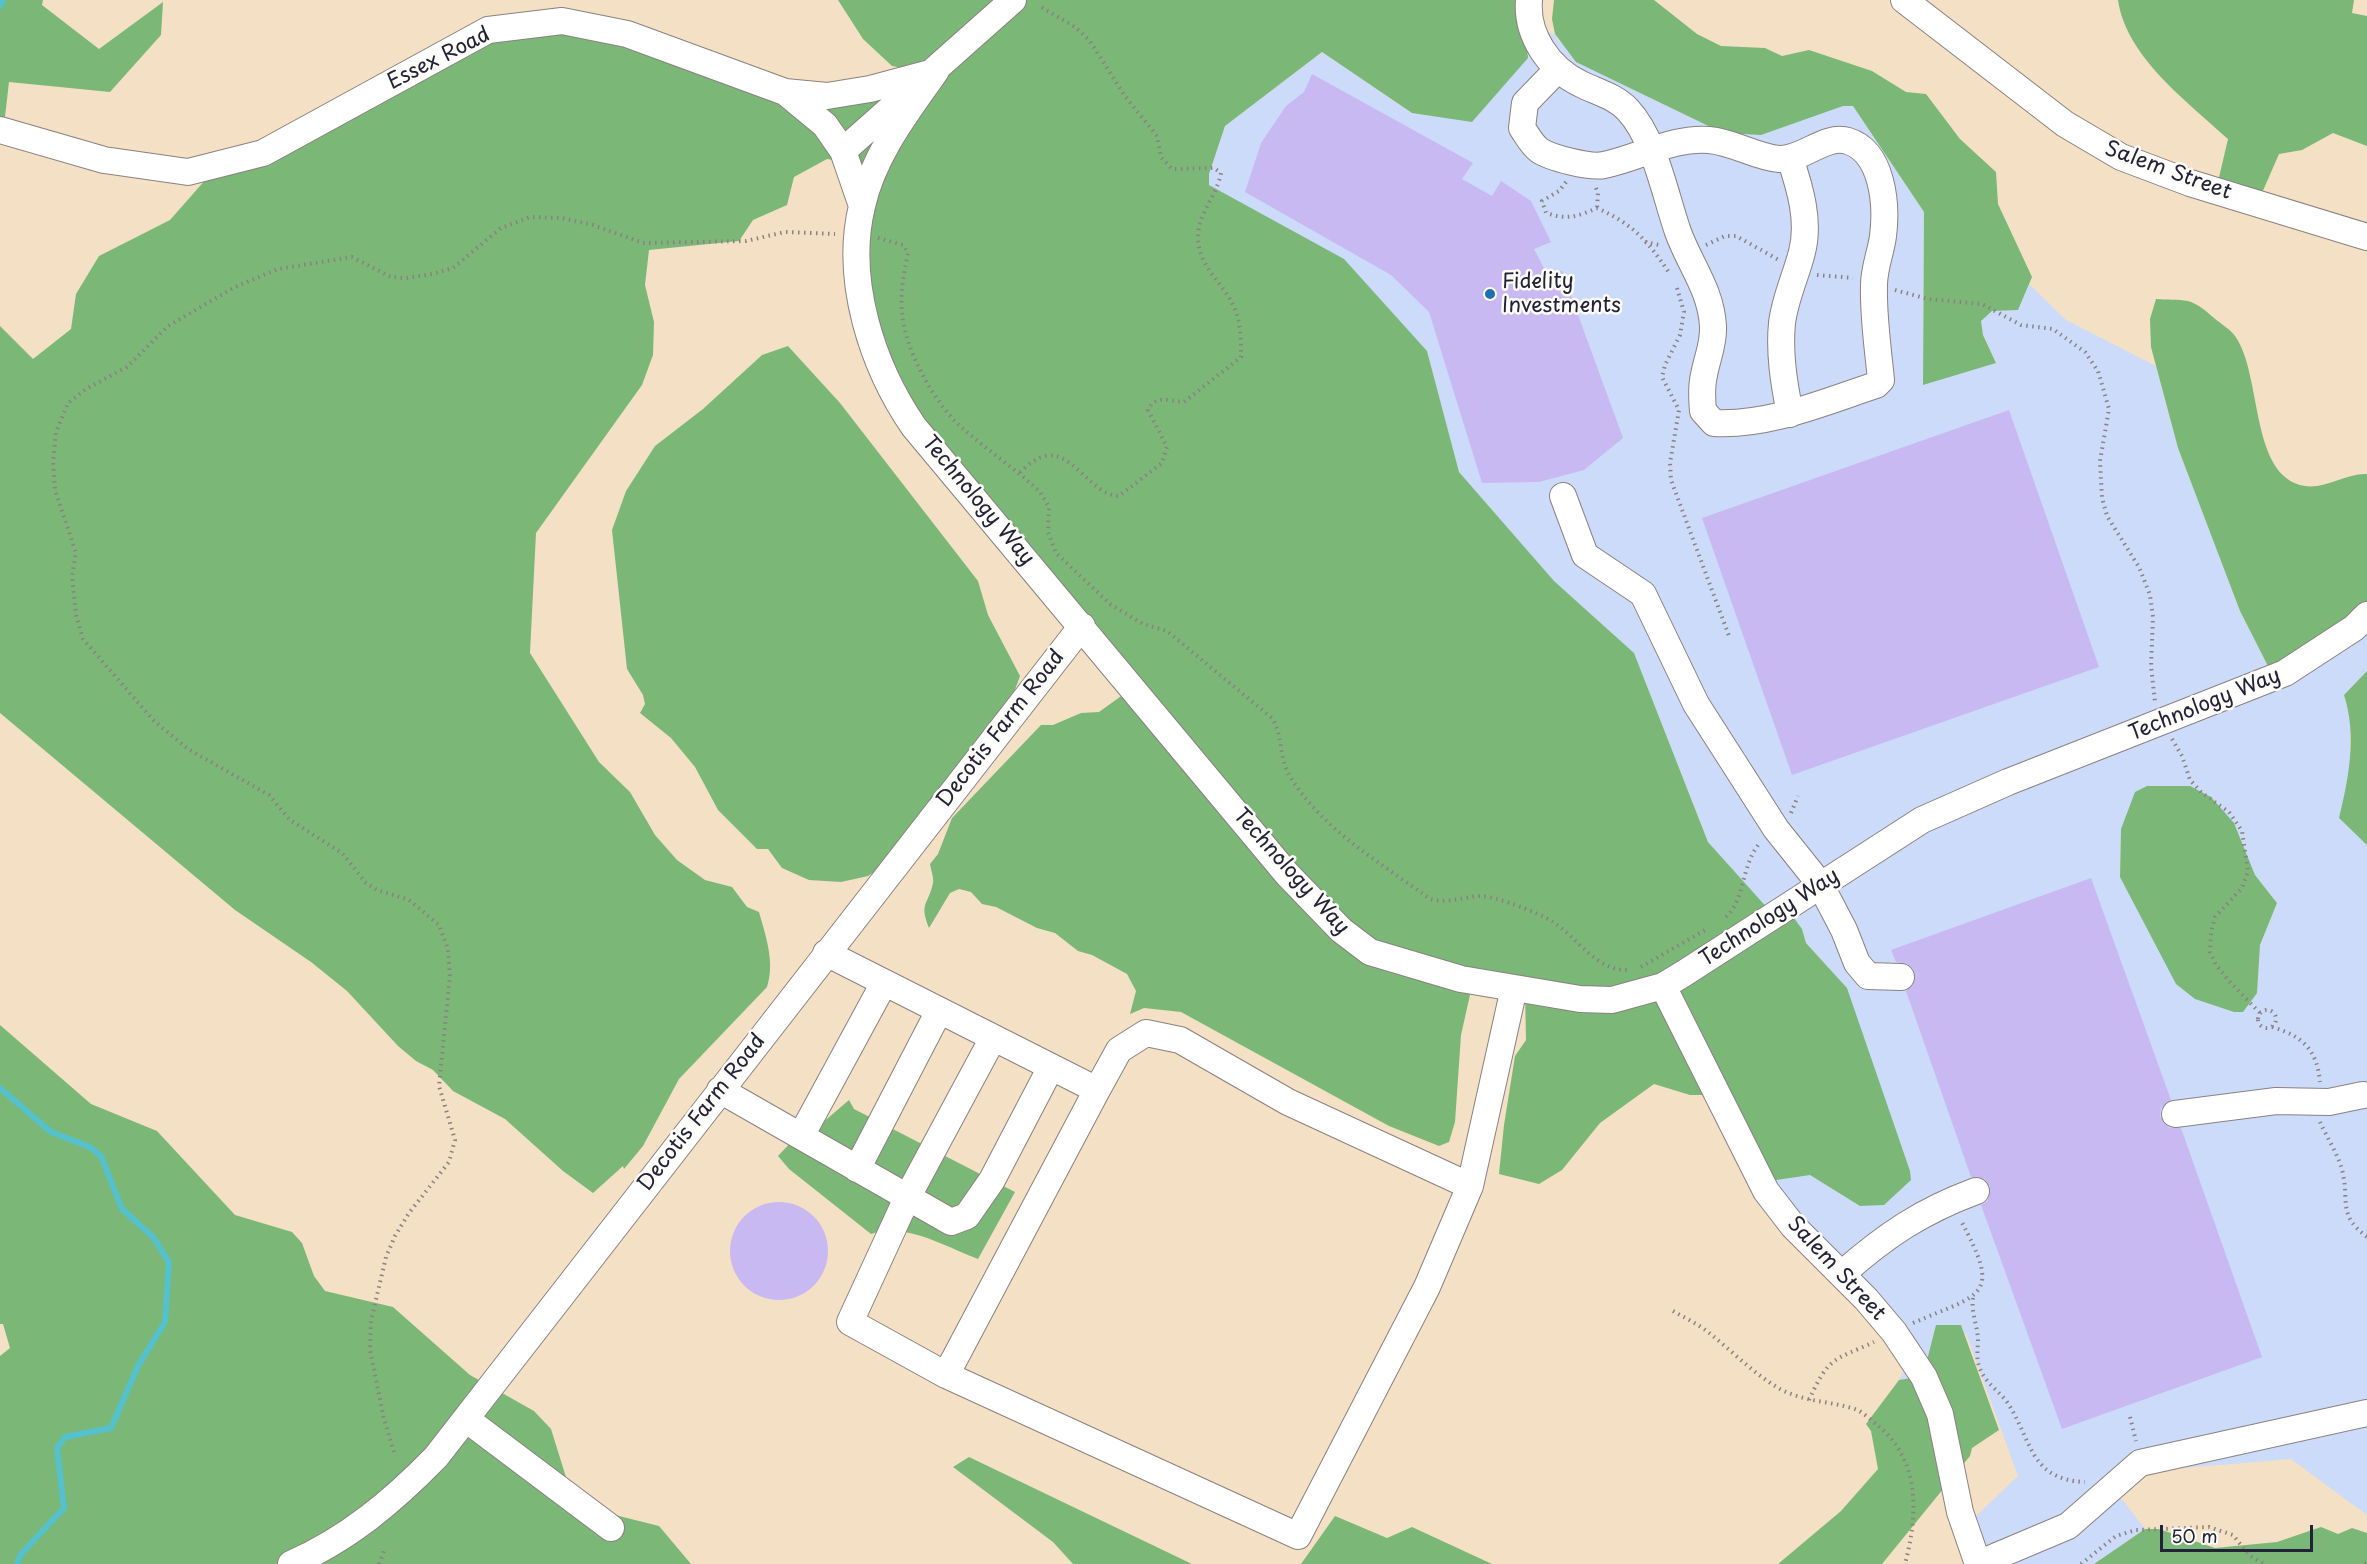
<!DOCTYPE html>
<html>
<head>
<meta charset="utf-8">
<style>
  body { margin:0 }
  #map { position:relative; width:2367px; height:1564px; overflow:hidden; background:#f4e0c5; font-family:"Playpen Sans",sans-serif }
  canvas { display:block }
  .scale { position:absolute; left:2160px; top:1525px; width:153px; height:27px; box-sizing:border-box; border:3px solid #22223b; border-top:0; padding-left:8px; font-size:18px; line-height:21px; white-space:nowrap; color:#22223b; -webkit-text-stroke:4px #fdfcf7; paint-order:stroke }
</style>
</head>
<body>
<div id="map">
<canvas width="2367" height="1564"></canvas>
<div class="scale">50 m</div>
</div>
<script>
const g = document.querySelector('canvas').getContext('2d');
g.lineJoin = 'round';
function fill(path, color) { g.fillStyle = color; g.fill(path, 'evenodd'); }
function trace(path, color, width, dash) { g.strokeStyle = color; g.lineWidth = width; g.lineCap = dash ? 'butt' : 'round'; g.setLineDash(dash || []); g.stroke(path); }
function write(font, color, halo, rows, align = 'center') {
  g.font = font + ' "Playpen Sans",sans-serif'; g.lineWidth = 5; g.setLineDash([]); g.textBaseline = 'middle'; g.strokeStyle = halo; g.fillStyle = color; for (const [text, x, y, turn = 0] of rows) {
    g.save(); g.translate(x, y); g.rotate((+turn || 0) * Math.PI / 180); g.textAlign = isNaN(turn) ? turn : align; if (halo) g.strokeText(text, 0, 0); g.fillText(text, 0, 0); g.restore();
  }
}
const built = new Path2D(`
  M1526,28L1555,34L1559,42L1853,106L1924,212L1923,385L1996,362L1983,335L1981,321L1992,311L2018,310L2029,284L2066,320L2156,366L2178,448L2240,611L2271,672L2367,614V671L2344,695L2350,712V776L2339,817L2367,845V1515L2291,1459L2136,1472L2118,1494L2145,1529L2094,1564H1980L1974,1518L2018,1476L1966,1333L1923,1376L1899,1380L1910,1359L1763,1182L1810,1174L1861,1206L1847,988L1806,943L1802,929L1770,912L1708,842L1634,653L1554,582L1458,471L1427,351L1209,185V174L1225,126L1322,52L1412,113ZM2234,823L2255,875L2277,903L2260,945L2257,993L2120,877L2121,829Z`);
const forest = new Path2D(`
  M0,0H43L42,5L99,49L163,2L161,35L110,92L9,82L3,134L0,133Z
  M838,0H1522L1528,58L1472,122L1412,113L1322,52L1225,126L1209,174V185L1344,259L1427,351L1459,472L1554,581L1634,653L1708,842L1770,911L1786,907L1802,929L1806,943L1847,988L1910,1171L1911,1180L1884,1205L1860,1206L1810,1175L1763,1182L1718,1095H1690L1654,1084L1600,1123L1562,1170L1539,1184L1499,1174L1504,1125L1515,1056L1526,1040L1525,990L1472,986L1461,1035L1455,1122L1449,1142L1439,1146L1389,1126L1181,1012L1144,1008L1130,1014L1136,991L1127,974L1092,955L1078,951L1055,933L1037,928L996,907L982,904L971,892L959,889L950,893L929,928C919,902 928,906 933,883C934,878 931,870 930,864L938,854L952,818L1041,725H1053L1081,713L1099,712L1131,689L907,415L873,343L854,193L833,160L827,159L794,177L787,205L753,220L739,241L649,250L645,285L654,322L653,355L642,385L536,533L530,653L599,762L630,792L655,835L677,860L705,880L732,887L747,907L759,912C766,937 775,962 767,987L679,1079L643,1146L624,1169L623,1166L593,1193L563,1171L505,1119L453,1091L433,1070L416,1061L398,1046L347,991L311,962L235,910L0,713V326L33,359L71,329L76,294L99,256L170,220L207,178L507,27L633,42L798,106L935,74L892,66L863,39Z
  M1554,0H1654L1697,34L1721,46L1765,48L1782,56L1809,50L1872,71L1906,92L1926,94L1960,139L1996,172L1998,204L2032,277L2018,310L1992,311L1981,321L1983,335L1996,363L1923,385L1924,212L1853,106H1843L1761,135L1723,133L1576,62L1555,34L1552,19Z
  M2118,0H2354L2352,13L2367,16V146L2333,133L2302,150L2279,154L2258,202L2217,186L2228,139C2188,102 2126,57 2118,0Z
  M2156,299C2166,300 2178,299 2188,301C2198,304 2206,311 2214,318C2221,324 2230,329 2235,336C2263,375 2249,477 2305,486C2326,489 2346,473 2367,474V614L2271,672L2240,611L2178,448L2151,347L2150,319Z
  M788,346L840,403L978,581L988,615L1020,676L1005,717L890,862L868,876L841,882L809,880L782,868L768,849H757L718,810L695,767L671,738L640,713L645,704L643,695L627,669L612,530L626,491L655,446L703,409L762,355Z
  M2367,671V845L2339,818C2349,778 2357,735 2344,695Z
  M2147,786H2190L2211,797L2234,823L2255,875L2277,903L2260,945L2257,993L2243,1012H2234L2195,999L2176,984L2120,877L2121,829L2135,792Z
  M0,1025L91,1104L157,1131L235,1215L292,1232L302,1243L314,1276L325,1291L393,1307L470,1375L534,1411L551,1429L570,1490L583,1507L659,1526L691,1564H0V1356L10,1348L3,1324H0Z
  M849,1100L854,1109L1015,1192L978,1259C946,1247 905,1222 871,1234L789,1169L778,1156L794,1139L814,1130Z
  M1936,1325H1961L1999,1430L1972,1448L1970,1456L1882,1564H1778L1841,1511L1878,1469L1871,1431L1866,1424L1899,1380L1923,1376Z
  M969,1457L1192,1564H1073L1053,1542L953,1467Z
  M1335,1516L1387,1538L1412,1527L1492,1564H1301Z
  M2321,1527L2338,1534L2352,1528L2367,1533V1564H2094L2145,1529H2159L2215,1548L2277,1542Z`);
const stream = new Path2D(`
  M0,6L3,0
  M0,1088L51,1132L90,1147L101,1156L122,1209L153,1237L169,1262L165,1322L138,1366L111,1428L65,1437L57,1448L64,1508L21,1554L17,1564`);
const building = new Path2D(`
  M1312,74L1473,163L1462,179L1492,196L1501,181L1531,201L1551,242L1534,249L1547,274L1562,271L1623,438L1584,470L1539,482L1482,483L1429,312L1391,275L1245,192L1261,143L1286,106L1304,92Z
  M2009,410L2099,667L1792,775L1702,518Z
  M2091,878L2171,1100L2161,1108L2160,1116L2169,1128H2181L2262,1357L2062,1429L1981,1205L1988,1200L1990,1186L1985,1179L1971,1177L1906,991L1914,984V970L1908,964L1896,962L1891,950Z
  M730 1251a49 49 0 1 1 98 0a49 49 0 1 1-98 0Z`);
const path = new Path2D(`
  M1566,182L1559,191L1542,201L1546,213C1567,220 1577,217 1597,208C1634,225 1647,240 1670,274
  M1596,188L1598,193L1597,208
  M878,238L903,245L908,253C904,273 900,292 902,312C904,347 933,401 959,425C985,449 1015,468 1040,492L1049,507L1048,532L1056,553L1110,604L1143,624L1167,631L1272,718C1284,737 1278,759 1291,778C1324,831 1381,863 1430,899C1448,904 1462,897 1480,896C1496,896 1539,913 1553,922C1578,938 1596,971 1628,970
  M1645,242L1659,245
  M1706,245L1725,236H1736L1779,260
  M1817,275L1853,278
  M1677,288L1684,312L1680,335L1665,365L1662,377L1679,410L1670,463L1671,480L1729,636
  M1895,290L1928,299L1982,304L2021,325L2053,329L2085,352L2098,371L2109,409L2100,461L2102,498L2107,516L2139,567L2150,595L2153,617L2151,666L2155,702
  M1020,472C1025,468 1032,461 1039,458C1071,444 1089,495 1119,496L1162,463L1167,447L1148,410C1156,394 1169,401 1184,402L1241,357C1241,341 1241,322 1234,307C1223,282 1199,268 1198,238C1197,215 1217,196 1221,173L1214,168L1172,169L1161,157L1157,136L1125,96L1089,40L1075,27L1041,7
  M2172,739L2182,756L2190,780L2202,793L2229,812L2242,831L2248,871L2242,888L2215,917L2211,932L2210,952L2216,965L2230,982L2260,1013
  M1791,813L1798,796
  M1726,917C1746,898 1741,864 1760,843
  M1641,967L1707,929
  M2258 1019a9 9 0 1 1 18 0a9 9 0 1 1-18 0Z
  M2272,1027C2302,1036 2317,1049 2320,1082
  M2320,1122C2327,1138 2340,1157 2343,1174C2349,1203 2338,1215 2367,1237
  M1973,1298C1971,1312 1977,1324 1978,1339C1978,1348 1976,1357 1979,1366C1984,1382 1998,1390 2007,1402C2032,1439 2029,1480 2085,1482
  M1673,1311C1685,1318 1698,1324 1708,1332C1732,1351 1754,1374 1780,1389C1804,1402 1830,1401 1855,1409C1863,1412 1871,1420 1877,1425C1921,1460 1918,1515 1905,1564
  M1913,1323C1982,1293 2003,1298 1960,1219
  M1809,1400C1829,1356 1833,1361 1874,1342
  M2130,1417L2136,1441
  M394,1452L384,1419L370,1350L371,1321L386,1257L395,1236L409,1213L449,1162L455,1140L439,1086L450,976L448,949L439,925L409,900L377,890L366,883L342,853L290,820L269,795L188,749L154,721L83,639L76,615L72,576L76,553L55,490L53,462L56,432L68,403L86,389L127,367L168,326L235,287L278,269L352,257L391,277L406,278L432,274L453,268L501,228L530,217L561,218L593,225L643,243L746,241L785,232L835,234
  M379,1564L385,1548
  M2081,1564L2116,1536L2136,1530L2209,1527L2233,1535L2249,1555L2264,1564
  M2365,1564L2367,1563`);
const minor = new Path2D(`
  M1529,0C1526,35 1549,69 1581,84C1597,92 1615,96 1628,110C1655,139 1665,195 1678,232C1690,265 1711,290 1713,326C1714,344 1707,358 1704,375C1701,387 1702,400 1703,411L1714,423C1769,426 1824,402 1876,385L1881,380C1878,349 1873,316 1874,285C1874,268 1881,252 1883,236C1887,205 1883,152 1848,141C1825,134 1803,160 1779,159C1755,157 1734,142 1709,140C1672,137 1639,158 1604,165C1591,168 1550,158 1539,150C1532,145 1527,135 1522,128L1525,103L1558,69
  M1904,0L2065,124L2121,157L2190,183L2367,237
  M936,71C906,113 873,156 862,206C844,280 872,366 914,427L1287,874L1341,930L1370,952L1461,979L1580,999L1612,1000L1663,986L1683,974L1922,820L2008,782L2285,673L2354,628L2367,615
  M785,92L827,96L870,89L930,73
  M0,130L104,160L188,172L263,153L488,30L562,21L627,34L785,92L825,125L843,151L862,206
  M843,151L1013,0
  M1790,414C1784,383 1779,354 1782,323C1785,298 1796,276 1802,252C1810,221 1800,188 1790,158
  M1563,496L1585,555L1643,594L1696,704L1776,829L1820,884L1844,930L1857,963L1868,976L1901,977
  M826,953L1097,1090L1119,1050L1146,1033L1180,1040L1288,1102L1470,1186
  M1663,986L1766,1191L1793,1226L1866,1299L1894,1332L1924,1377L1940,1414L1960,1512L1978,1564
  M993,1038L907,1198L850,1322L946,1375L1097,1090
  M720,1090L951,1222L967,1216L992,1180L1051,1067
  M2175,1114L2276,1101L2329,1102L2363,1095
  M801,1136L884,983
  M857,1169L939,1011
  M1843,1273C1886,1235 1922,1211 1976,1191
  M946,1375L1298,1536L1427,1287L1470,1186L1514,988
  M466,1419L611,1528
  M291,1564C348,1539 393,1501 436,1457L1082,626
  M1978,1564L2068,1526L2140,1463L2367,1413`);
const markers = [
  [1490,294,6,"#1f6fb2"]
];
const streetNames = [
  ["Essex Road",439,59,-27],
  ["Salem Street",2168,171,20],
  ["Technology Way",978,501,50],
  ["Technology Way",2205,705,-22],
  ["Decotis Farm Road",1001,729,-52],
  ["Technology Way",1291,872,48],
  ["Technology Way",1770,918,-33],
  ["Decotis Farm Road",702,1113,-52],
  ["Salem Street",1836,1269,47]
];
const poiNames = [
  ["Fidelity",1502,282],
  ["Investments",1502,306]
];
fill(built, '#ccdbf9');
fill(forest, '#7bb878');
trace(stream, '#54c1cd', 6);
fill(building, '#c9b9f3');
trace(minor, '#8b8180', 28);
trace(path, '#8b8180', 4, [1.5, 4.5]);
trace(minor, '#fff', 26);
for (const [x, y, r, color] of markers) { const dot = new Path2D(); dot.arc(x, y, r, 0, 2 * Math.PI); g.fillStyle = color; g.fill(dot); trace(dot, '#fdfcf7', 2); }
write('21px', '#22223b', '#fdfcf7', streetNames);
write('21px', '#22223b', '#fdfcf7', poiNames, 'left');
</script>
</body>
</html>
